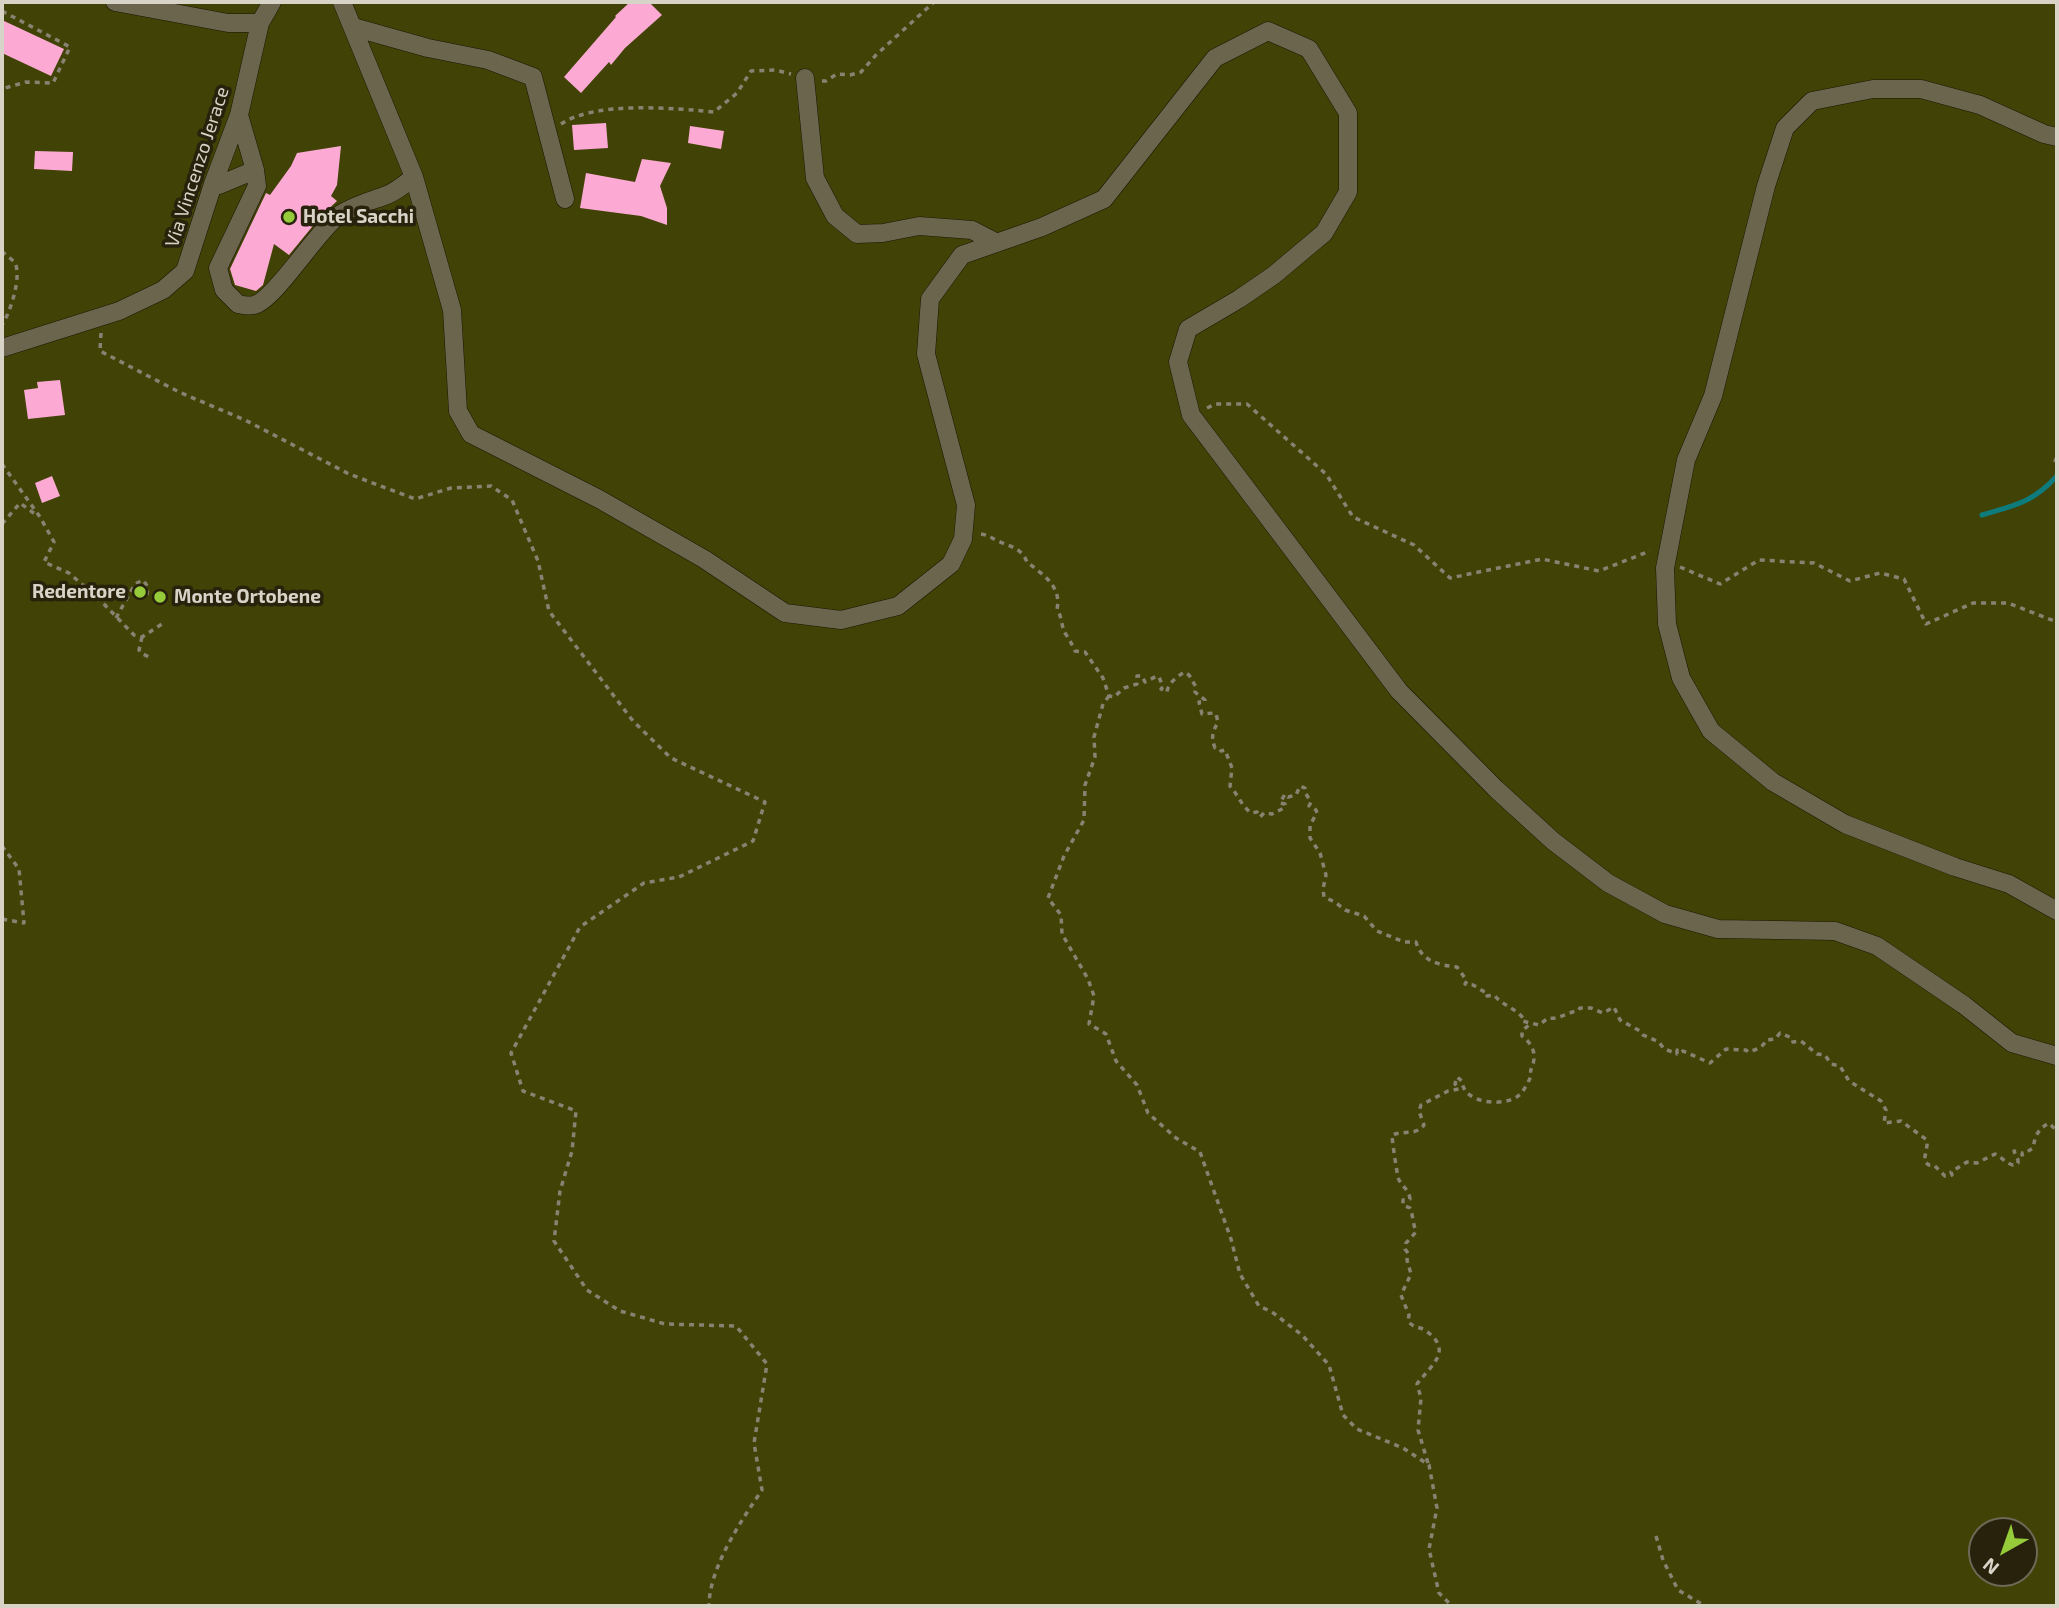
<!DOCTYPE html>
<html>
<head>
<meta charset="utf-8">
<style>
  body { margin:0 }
  #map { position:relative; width:2059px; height:1608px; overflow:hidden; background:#322c17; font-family:"Exo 2",sans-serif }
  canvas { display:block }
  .frame { position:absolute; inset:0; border:4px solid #d7d3c7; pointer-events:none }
  .north { position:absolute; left:1968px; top:1517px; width:70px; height:70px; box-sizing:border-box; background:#28220d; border:2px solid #6e6957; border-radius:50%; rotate:220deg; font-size:19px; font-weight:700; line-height:28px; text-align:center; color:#d7d3c7 }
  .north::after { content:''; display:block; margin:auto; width:24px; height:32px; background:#96cc39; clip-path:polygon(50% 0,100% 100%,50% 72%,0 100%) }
</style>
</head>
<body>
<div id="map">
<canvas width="2059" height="1608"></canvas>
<div class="frame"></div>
<div class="north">N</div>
</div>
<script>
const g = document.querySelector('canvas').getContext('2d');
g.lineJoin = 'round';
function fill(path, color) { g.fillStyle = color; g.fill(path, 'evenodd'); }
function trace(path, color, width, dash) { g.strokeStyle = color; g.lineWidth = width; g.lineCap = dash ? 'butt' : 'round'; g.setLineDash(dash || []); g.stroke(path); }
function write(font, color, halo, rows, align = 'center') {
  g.font = font + ' "Exo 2",sans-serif'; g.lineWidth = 7; g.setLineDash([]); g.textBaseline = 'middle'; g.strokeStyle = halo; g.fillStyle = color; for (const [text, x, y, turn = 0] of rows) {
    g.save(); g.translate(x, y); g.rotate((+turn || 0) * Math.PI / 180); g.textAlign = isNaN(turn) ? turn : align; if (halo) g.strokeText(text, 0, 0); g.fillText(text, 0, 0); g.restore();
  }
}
const green = new Path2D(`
  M2,2H2057V1606H2ZM1982,1531H2024V1573H1982Z`);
const stream = new Path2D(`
  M1982,515C2016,505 2032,503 2057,476`);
const building = new Path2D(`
  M630,2H649L662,15L625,48L611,65L609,62L581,93L564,77L616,17L615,16Z
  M2,20L64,49L51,76L2,53Z
  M606,123L608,148L574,150L572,125Z
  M690,126L724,131L721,149L688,143Z
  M341,146L337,185L331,196L337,201L321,216L289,255L274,244L263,285L256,291L235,285L230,269L266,193L270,195L291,166L297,153Z
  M35,151L73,152L72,171L34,169Z
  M642,159L671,163L660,186L667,208V225L641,216L580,208L586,173L635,182Z
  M60,380L65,415L28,419L24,390L38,388L37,382Z
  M52,476L60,496L42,503L35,483Z`);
const path = new Path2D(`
  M2,11L70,47L53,83L26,82L2,89
  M822,81H826L837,74L850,75L861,72L876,55L934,2
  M561,124C595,101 674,108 714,112L737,93L751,71L775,70L791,74
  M2,251C5,255 12,259 15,263C22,277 10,313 2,325
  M101,333L100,351L179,392L245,420L349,474L415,499L451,488L491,486L512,500L538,561L549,611L633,721L671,758L765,802L753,841L679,877L644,883L580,927L511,1053L523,1091L576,1111L572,1151L560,1191L554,1241L587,1290L620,1311L665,1324L736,1326L767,1364L754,1443L762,1490C741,1521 709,1568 709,1606
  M1207,408L1216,404H1247L1326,474L1353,517L1414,545L1450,578L1542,559L1599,571L1650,551
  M2057,457L2055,461L2057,466
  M2,464L40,517L54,542L44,562L69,573L101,601L134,635L142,637L165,622
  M2,524L20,503L35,514
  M981,534C989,535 991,538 998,541C1010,547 1021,547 1027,562C1042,574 1062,586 1057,609C1062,617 1061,625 1065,633C1069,639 1072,644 1075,651L1085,652L1103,678L1109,696L1114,697L1124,688L1137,684V676H1142L1145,682L1157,676L1159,677L1163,687L1161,689L1167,692C1168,683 1177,677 1184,672L1189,675L1196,687L1195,692L1205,700V702H1199L1202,714L1214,713L1216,714L1218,722C1212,733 1211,737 1215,748L1220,749L1221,751L1225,750L1232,768L1230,786C1238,795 1241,805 1251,813L1257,812L1260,817L1264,813L1272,814L1284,808L1285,804L1280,803L1285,794L1288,797L1296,795L1300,786L1305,788L1306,794L1311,802L1309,806L1316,810L1317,813L1310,825V838L1320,853L1326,875L1323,889L1324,897L1335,902L1345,910L1364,916L1377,931L1404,942H1416C1422,962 1439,965 1457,967L1467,981L1465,984L1473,985L1488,994L1487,996L1494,995C1503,1006 1514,1007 1523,1018L1522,1021L1539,1025L1548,1018C1559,1020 1567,1012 1578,1011L1580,1008H1591L1603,1013L1614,1007L1620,1020L1640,1031L1643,1035L1659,1042L1664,1049L1673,1052L1677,1050V1054L1683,1051L1710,1063L1726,1049L1746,1050L1748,1052C1755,1050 1763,1048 1766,1040L1775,1039L1780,1033L1792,1038L1793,1042L1801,1041L1817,1054L1825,1055L1831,1064L1840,1066L1849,1081L1881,1101L1886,1110L1884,1123L1901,1121L1927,1140C1928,1148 1924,1154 1925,1162L1929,1165H1934L1945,1176L1952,1175L1951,1172L1967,1162L1977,1163L1995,1154C2002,1157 2005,1163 2013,1165L2018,1163V1160L2014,1151L2022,1153V1155L2033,1148C2035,1136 2038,1129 2049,1123L2057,1131
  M1680,567L1720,584L1759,560L1814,563L1850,581L1880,573L1904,579L1926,624L1973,603H2008L2057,622
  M116,618L135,584L143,580L148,587L147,595
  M142,637L139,650L141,653L149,657
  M1109,696L1103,704L1094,737L1095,757L1085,785L1084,820L1064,856L1048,898L1061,915L1062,934L1088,979L1094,996L1089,1024L1106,1034L1116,1061L1137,1085L1148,1113L1176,1138L1200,1152L1231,1239L1240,1274L1259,1306L1272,1312L1302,1335L1329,1365L1343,1415L1357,1429L1403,1448L1429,1465L1437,1508L1429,1549L1439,1593L1452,1606
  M2,846L19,869L24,923L2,919
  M1428,1463L1418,1430L1421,1398L1417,1384C1431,1365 1454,1351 1426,1331C1420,1326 1414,1329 1408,1321L1409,1315L1401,1295L1411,1274L1407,1260L1408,1253L1405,1249L1406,1243L1416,1232C1413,1224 1413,1215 1410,1208L1403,1205V1200L1410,1199C1409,1190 1403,1187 1399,1180C1397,1176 1392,1139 1392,1135C1404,1130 1416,1136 1424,1125L1419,1111L1421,1105L1448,1091L1459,1089L1455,1084L1457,1077L1462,1081C1463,1104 1505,1107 1518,1096C1524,1092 1527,1083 1531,1077C1529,1068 1534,1066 1534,1058C1535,1049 1528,1040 1522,1036V1031L1530,1024
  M1656,1536L1663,1560L1678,1590L1705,1606`);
const minor = new Path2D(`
  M115,2L228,23H260
  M342,2L414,177L452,310L458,411L471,434L599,499L704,559L785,613L841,620L898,606L951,564L963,539L966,505L926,354L930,299L962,255L1042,227L1104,199L1215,58L1268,31L1309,49L1348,113V192L1324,233L1274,275L1239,299L1188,329L1178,362L1191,415L1399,691L1496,789L1553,841L1608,883L1665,914L1718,929L1835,931L1877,946L1964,1005L2012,1043L2057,1056
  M353,27L428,48L488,60L533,77L565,199
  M805,78L815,178L835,216L857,234L883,233L919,226L972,230L997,243
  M239,115L255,170L257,186L218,268L224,290L238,304C242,305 249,306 254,305C274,301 317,231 338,216C352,206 371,201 387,195C397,191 406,183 414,177
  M2057,137L2044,134L1980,105L1921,89H1873L1812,101L1785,128L1766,186L1713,396L1686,460L1665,568L1667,624L1681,678L1711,731L1773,782L1845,824L1955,867L2009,884L2057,911
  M213,184L219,185L255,170
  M2,348L119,311L163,290L185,271L213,184L239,115L260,23L272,2`);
const markers = [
  [289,217,7,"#96cc39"],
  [140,592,7,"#96cc39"],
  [160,597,7,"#96cc39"]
];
const streetNames = [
  ["Via Vincenzo Jerace",197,167,-72]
];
const poiNames = [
  ["Hotel Sacchi",303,217],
  ["Redentore",126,592,"right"],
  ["Monte Ortobene",174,597]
];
fill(green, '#414306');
trace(stream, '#0e7b7d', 5);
fill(building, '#fcaad3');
trace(minor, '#1a1402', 19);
trace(path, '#878271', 3.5, [5, 5]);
trace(minor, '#6c654e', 18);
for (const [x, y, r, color] of markers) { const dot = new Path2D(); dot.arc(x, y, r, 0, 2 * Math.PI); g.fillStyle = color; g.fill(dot); trace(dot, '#28220d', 2.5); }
write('19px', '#d7d3c7', '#28220d', streetNames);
write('bold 19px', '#d7d3c7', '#28220d', poiNames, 'left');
</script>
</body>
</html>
